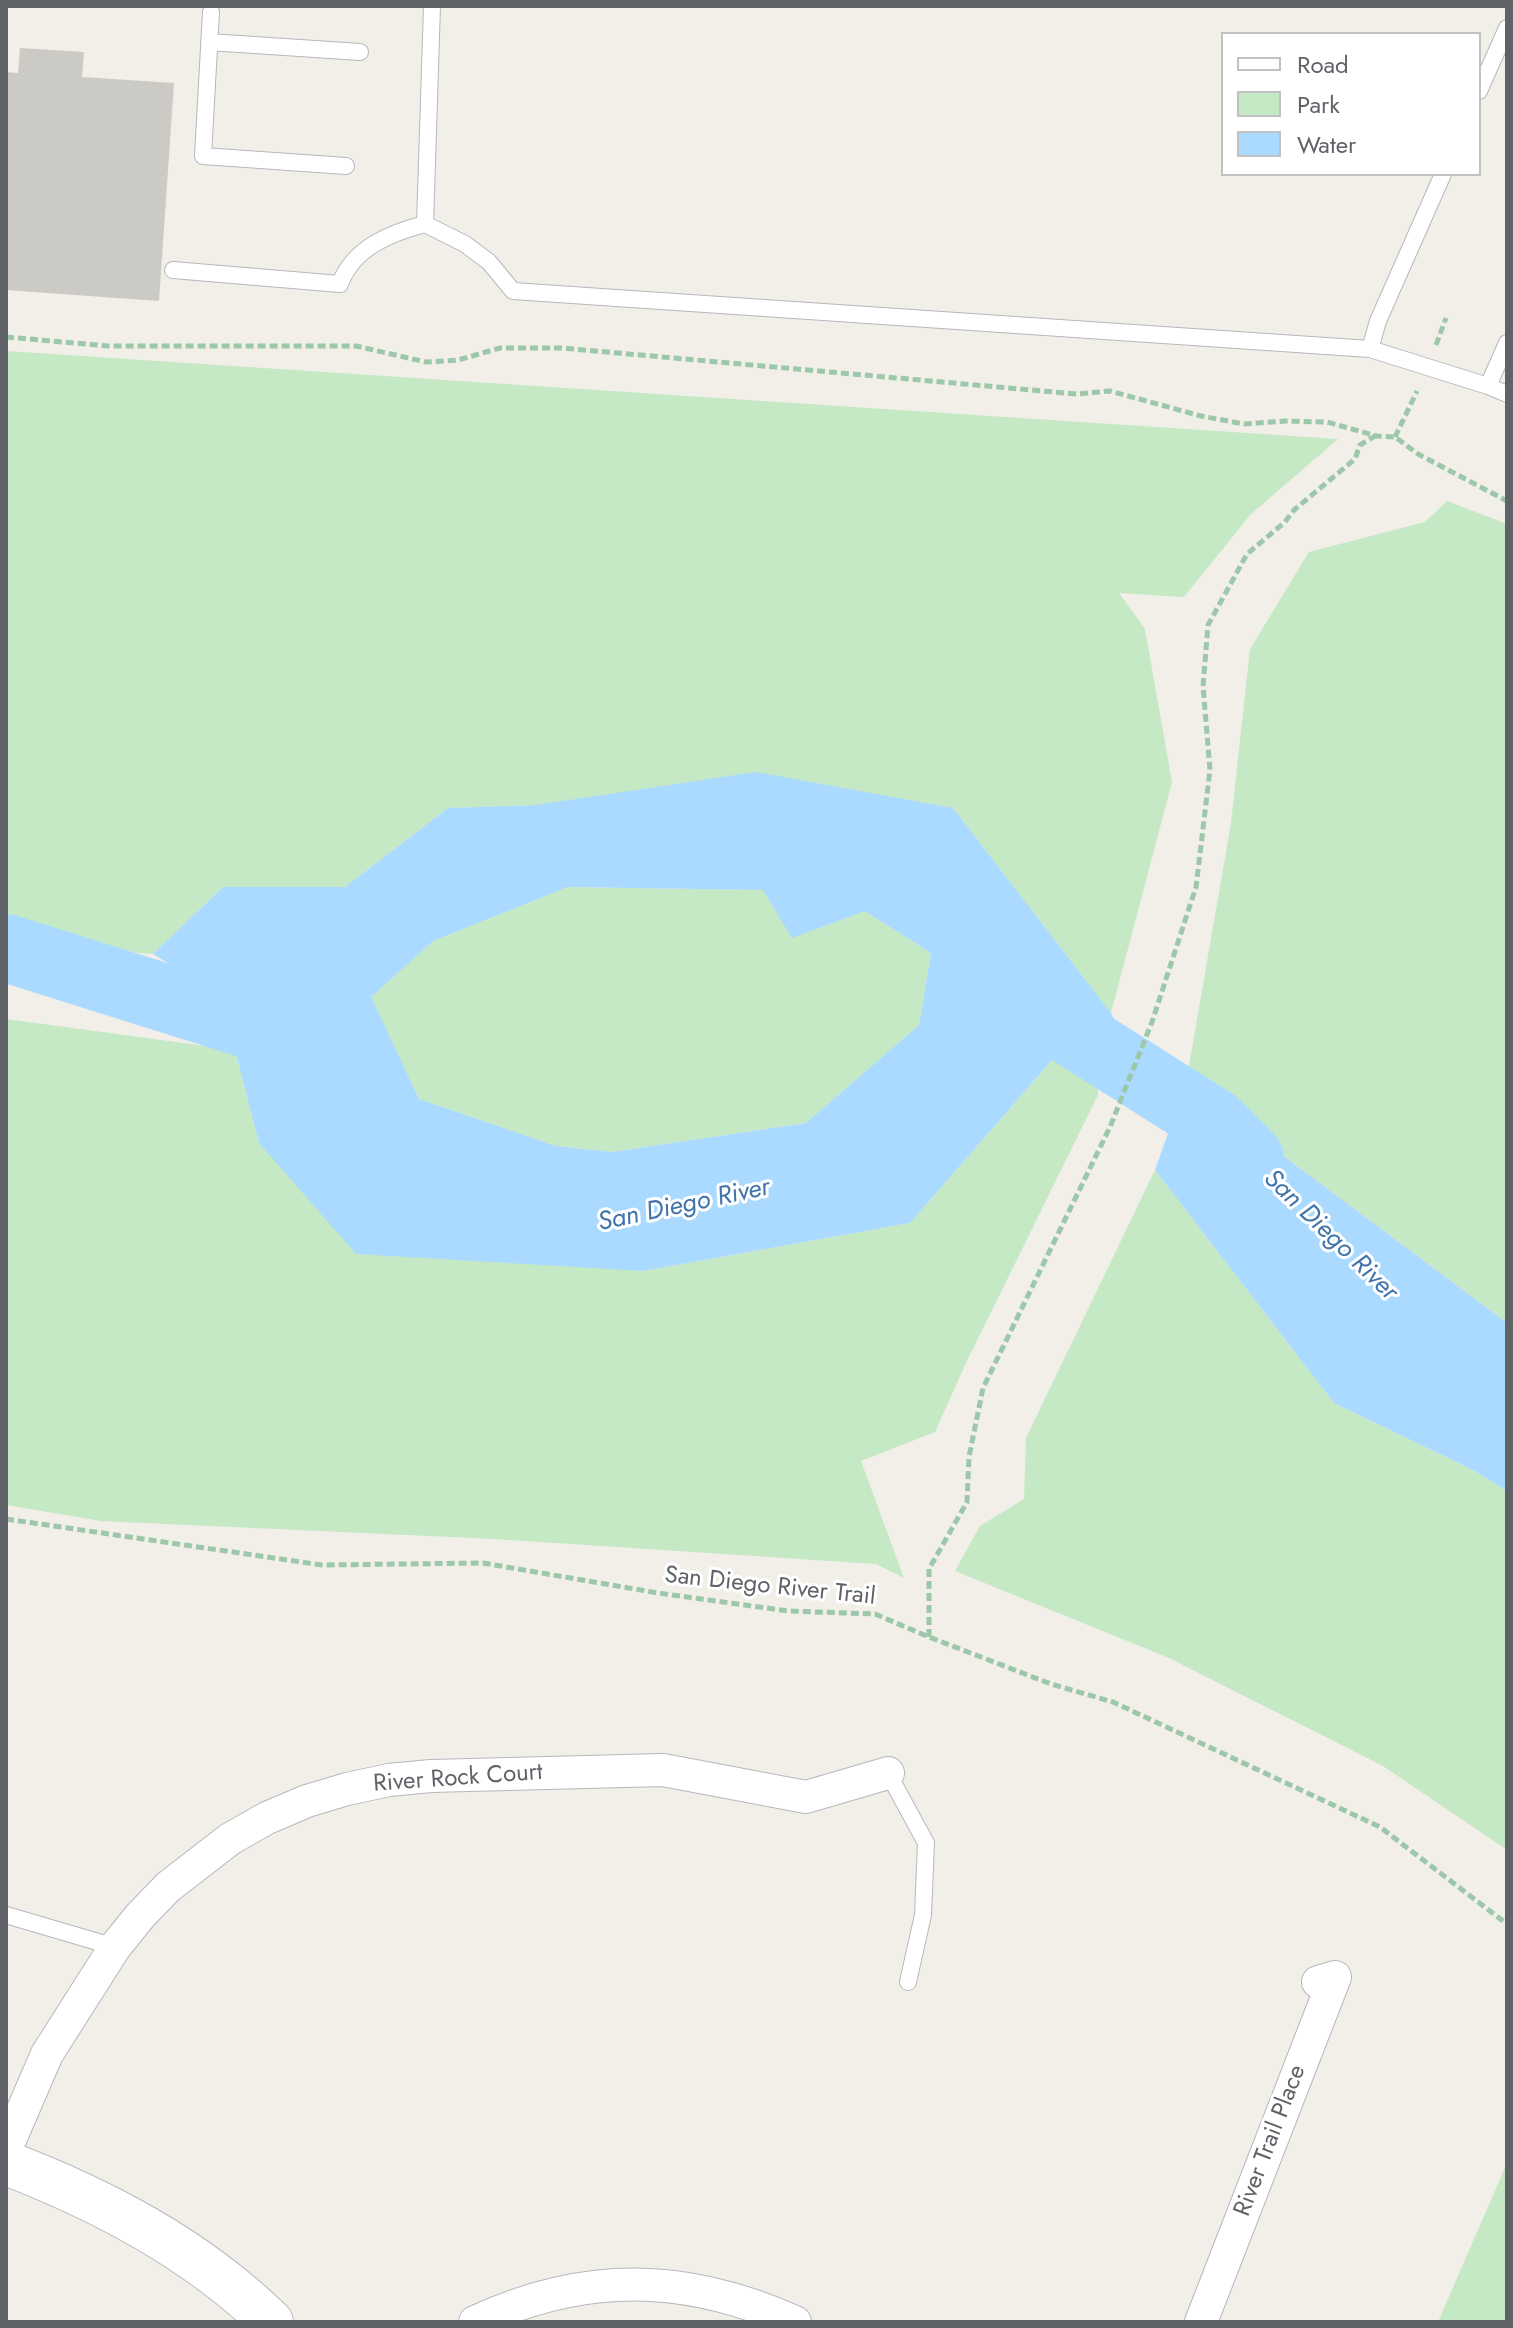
<!DOCTYPE html>
<html>
<head>
<meta charset="utf-8">
<style>
  body { margin:0 }
  #map { position:relative; width:1513px; height:2328px; overflow:hidden; background:#f1efe8; font-family:Jost,sans-serif }
  canvas { display:block }
  .frame { position:absolute; inset:0; border:8px solid #5f6368; pointer-events:none }
  .legend { position:absolute; left:1221px; top:32px; width:260px; height:144px; box-sizing:border-box; background:#fff; border:2px solid #bfc1c3; margin:0; padding:10px 14px; list-style:none; font-size:24px; color:#5f6368 }
  .legend li { display:flex; align-items:center; gap:16px; height:40px }
  .legend b { width:40px; border:2px solid #bfc1c3 }
</style>
</head>
<body>
<div id="map">
<canvas width="1513" height="2328"></canvas>
<div class="frame"></div>
<ul class="legend">
<li><b style="height:10px;background:#fff"></b>Road</li>
<li><b style="height:22px;background:#c5e8c5"></b>Park</li>
<li><b style="height:22px;background:#aadaff"></b>Water</li>
</ul>
</div>
<script>
const g = document.querySelector('canvas').getContext('2d');
g.lineJoin = 'round';
function fill(path, color) { g.fillStyle = color; g.fill(path, 'evenodd'); }
function trace(path, color, width, dash) { g.strokeStyle = color; g.lineWidth = width; g.lineCap = dash ? 'butt' : 'round'; g.setLineDash(dash || []); g.stroke(path); }
function write(font, color, halo, rows, align = 'center') {
  g.font = font + ' Jost,sans-serif'; g.lineWidth = 6; g.setLineDash([]); g.textBaseline = 'middle'; g.strokeStyle = halo; g.fillStyle = color; for (const [text, x, y, turn = 0] of rows) {
    g.save(); g.translate(x, y); g.rotate((+turn || 0) * Math.PI / 180); g.textAlign = isNaN(turn) ? turn : align; if (halo) g.strokeText(text, 0, 0); g.fillText(text, 0, 0); g.restore();
  }
}
const green = new Path2D(`
  M6,351L1338,439L1251,514L1184,597L1119,593L1145,629L1172,782L1111,1013L953,808L536,805L448,808L345,887H223L153,954L18,943L6,936Z
  M1447,501L1507,524V1323L1186,1083L1231,823L1250,649L1309,552L1425,522Z
  M568,887L764,890L793,937L865,911L931,953L919,1025L806,1123L612,1152L556,1146L419,1099L370,997L433,941Z
  M6,1019L235,1050L259,1143L643,1271L910,1223L1052,1060H1097L1098,1095L965,1365L935,1432L861,1461L904,1578L876,1564L495,1539L101,1521L6,1505Z
  M1155,1170L1334,1403L1473,1470L1507,1491V1850L1383,1766L1169,1658L955,1571L980,1526L1024,1499L1026,1438Z
  M1507,2163V2322H1438Z`);
const water = new Path2D(`
  M756,772L953,808L1111,1013L1128,1051L1097,1060H1052L910,1223L643,1271L356,1254L259,1143L235,1050L229,1000L153,954L223,887H345L448,808L536,805ZM568,887L763,890L792,938L865,911L931,953L919,1025L806,1123L612,1152L556,1146L419,1099L371,997L433,941Z
  M1186,1083L1507,1323V1491L1473,1470L1334,1403L1155,1170Z`);
const river = new Path2D(`
  M6,948L251,1025L303,977
  M1032,1007L1215,1123L1250,1158`);
const building = new Path2D(`
  M20,48L84,52L82,77L174,83L159,301L6,290V72L18,73Z`);
const path = new Path2D(`
  M6,337L108,346H356L426,362L458,360L500,348H562L1076,394L1110,391L1201,416L1244,424L1285,421L1327,422L1377,436L1395,437L1418,454L1507,501
  M1436,345L1446,318
  M1395,437L1417,391
  M6,1519L322,1565L483,1563L658,1593L788,1611L875,1614L929,1637L1051,1684L1113,1702L1380,1827L1507,1924
  M929,1637V1569L967,1502L969,1457L983,1388L1110,1127L1152,1022L1196,887L1210,770L1203,686L1208,625L1247,554L1285,522L1294,510L1355,459L1360,445L1375,436
  M1507,2322V2321`);
const lane = new Path2D(`
  M432,6L425,224L465,244L489,262L513,291L1370,349L1488,386
  M211,12L203,156L346,166
  M209,42L360,52
  M1479,91L1507,28
  M173,270L340,284C353,248 390,233 425,224
  M1507,343L1488,386L1507,394
  M1370,349L1378,321L1443,174
  M888,1773L926,1843L923,1915L908,1982
  M6,1915L115,1947`);
const street = new Path2D(`
  M6,2149L47,2054L115,1947L140,1916L168,1887L230,1839L267,1818L307,1801L347,1789L389,1780L431,1776L663,1770L806,1797L888,1773
  M475,2322C585,2271 685,2273 795,2322
  M1201,2322L1335,1977L1318,1982`);
const secondary = new Path2D(`
  M6,2163C103,2200 196,2249 271,2322`);
const streetNames = [
  ["San Diego River Trail",770,1587,6],
  ["River Rock Court",458,1779,-4],
  ["River Trail Place",1271,2141,-69]
];
const waterNames = [
  ["San Diego River",684,1206,-12],
  ["San Diego River",1330,1236,44]
];
fill(green, '#c5e8c5');
fill(water, '#aadaff');
trace(river, '#aadaff', 68);
fill(building, '#cccac5');
trace(lane, '#b5b8bc', 18);
trace(street, '#b5b8bc', 34);
trace(secondary, '#b6babf', 46);
trace(path, '#9cc7a9', 5, [8, 4]);
trace(lane, '#fff', 16);
trace(street, '#fff', 32);
trace(secondary, '#fff', 44);
write('24px', '#5f6368', '#fff', streetNames);
write('italic 26px', '#4174aa', '#fff', waterNames);
</script>
</body>
</html>
